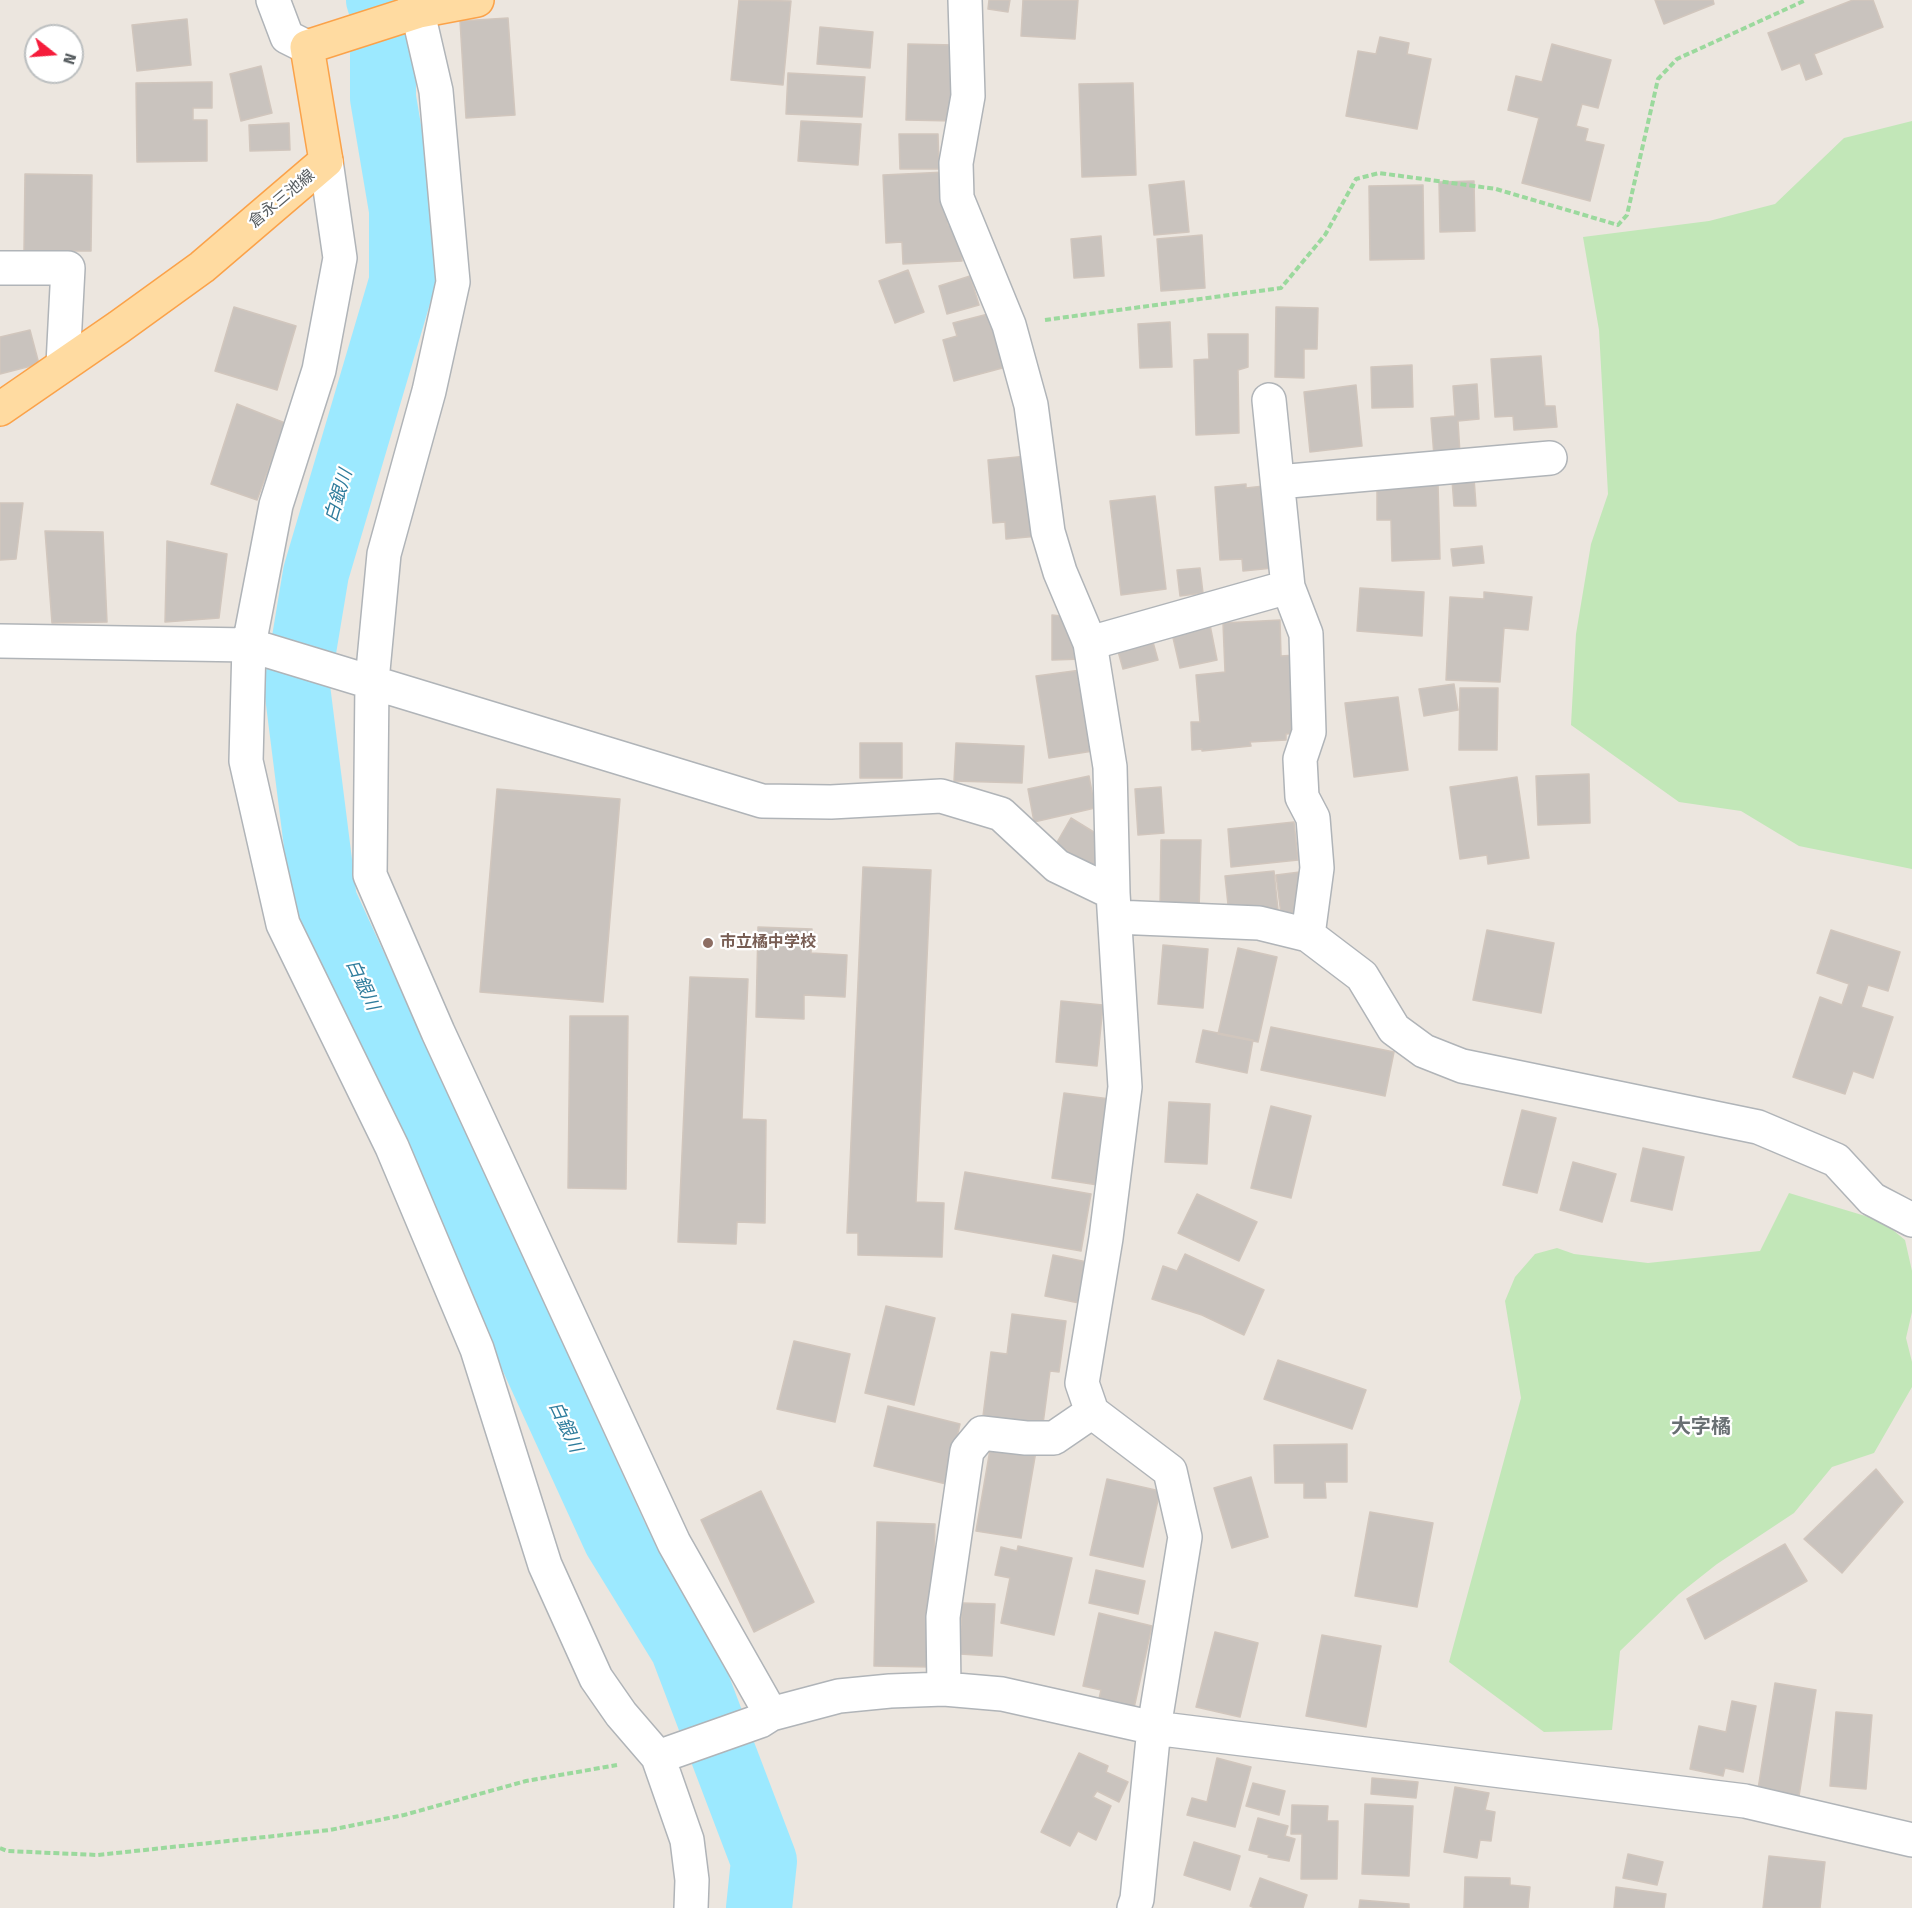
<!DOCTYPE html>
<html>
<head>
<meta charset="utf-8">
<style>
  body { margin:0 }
  #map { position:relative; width:1912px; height:1908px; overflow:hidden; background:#ece6df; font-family:"Fira Sans",sans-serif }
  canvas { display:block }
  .north { position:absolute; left:24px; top:24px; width:60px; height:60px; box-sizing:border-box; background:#fff; border:2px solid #bcbfc0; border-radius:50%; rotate:107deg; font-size:16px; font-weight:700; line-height:24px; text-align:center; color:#585e61 }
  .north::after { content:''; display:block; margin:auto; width:21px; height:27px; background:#f51c3b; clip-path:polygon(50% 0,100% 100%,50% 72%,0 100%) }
</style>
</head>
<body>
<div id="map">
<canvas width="1912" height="1908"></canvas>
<div class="north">N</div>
</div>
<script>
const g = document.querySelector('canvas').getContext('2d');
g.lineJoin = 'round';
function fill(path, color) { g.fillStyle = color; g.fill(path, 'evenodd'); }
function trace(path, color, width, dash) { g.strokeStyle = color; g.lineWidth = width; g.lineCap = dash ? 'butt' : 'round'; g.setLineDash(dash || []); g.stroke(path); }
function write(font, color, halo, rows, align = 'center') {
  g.font = font + ' "Fira Sans","Noto Sans JP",sans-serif'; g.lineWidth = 4.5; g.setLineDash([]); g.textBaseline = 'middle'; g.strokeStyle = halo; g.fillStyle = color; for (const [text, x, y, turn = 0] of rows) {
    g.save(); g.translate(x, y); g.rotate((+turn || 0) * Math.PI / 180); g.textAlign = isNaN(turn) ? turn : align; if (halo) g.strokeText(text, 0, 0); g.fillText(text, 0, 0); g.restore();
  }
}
const green = new Path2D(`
  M1912,121V869L1799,846L1741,811L1679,802L1571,725L1576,634L1591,544L1608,494L1599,330L1583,237L1709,221L1775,204L1844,138Z
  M1789,1193L1882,1221L1905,1240L1912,1271V1312L1906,1338L1912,1362V1387L1874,1453L1832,1467L1794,1513L1717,1564L1679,1594L1620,1651L1612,1730L1544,1732L1449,1662L1521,1398L1505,1301L1515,1277L1535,1254L1557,1248L1574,1254L1648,1263L1760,1251Z`);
const river = new Path2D(`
  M379,0L383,6V98L402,210V282L316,573L297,687L324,901L616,1539L683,1648L764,1861L759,1908`);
const building = new Path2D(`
  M739,0L791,1L783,85L731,80Z
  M989,0H1010L1008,12L988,9Z
  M1023,0H1078L1075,39L1021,36Z
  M1655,0H1713L1714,4L1664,24Z
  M1853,0H1873L1883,27L1814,54L1822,74L1806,80L1800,63L1782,70L1768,33Z
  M508,18L515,115L466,118L460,21Z
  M187,19L191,65L137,71L132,25Z
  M820,27L873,32L870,68L817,64Z
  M1380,37L1409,43L1407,54L1431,59L1417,129L1346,116L1358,51L1376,54Z
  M908,44L955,45L954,121L906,120Z
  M1552,44L1611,60L1598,108L1582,104L1576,126L1588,129L1585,141L1604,145L1590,201L1522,183L1539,118L1508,110L1516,76L1542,82Z
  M261,66L272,113L241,121L230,74Z
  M788,73L865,77L862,117L786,114Z
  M212,82V108H193V120H207V161L137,162L136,83Z
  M1133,83L1136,175L1082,177L1079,84Z
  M801,121L861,124L858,165L798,161Z
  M289,123L290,150L250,151L249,125Z
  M899,134H938L939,169H900Z
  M946,172L948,225L960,224L962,261L903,264L902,242L886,243L883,175Z
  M25,174L92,175L91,251H24Z
  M1184,181L1189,232L1154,235L1149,185Z
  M1474,181L1475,231L1440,232L1439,182Z
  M1423,185L1424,259L1370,260L1369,186Z
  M1202,235L1205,288L1161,291L1157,239Z
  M1101,236L1104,276L1074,278L1071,239Z
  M908,270L924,312L895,323L879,281Z
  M970,276L979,305L947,314L939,286Z
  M234,307L296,326L277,390L215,371Z
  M1276,307L1318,308L1317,349H1304V378L1275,377Z
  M992,313L1006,367L954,381L943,340L957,336L953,323Z
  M1170,322L1172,367L1140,368L1138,324Z
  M30,330L39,364L0,374V337Z
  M1208,334H1248V367L1238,370L1239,433L1196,435L1194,360L1209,359Z
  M1541,356L1545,406H1555L1557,427L1514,430L1513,416L1495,417L1491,359Z
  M1412,365L1413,407L1372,408L1371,367Z
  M1477,384L1479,419L1458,421L1460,454L1434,456L1431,418L1455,416L1453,386Z
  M1356,385L1362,446L1310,452L1304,392Z
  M237,404L285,423L257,500L211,484Z
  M1027,456L1039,536L1006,539L1005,522L993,523L988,460Z
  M1474,478L1476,506H1454L1452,480Z
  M1438,483L1440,559L1392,561L1391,520H1377V485Z
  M1246,484V488L1264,486L1273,568L1243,571L1242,559L1220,560L1215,487Z
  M1155,496L1166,589L1121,595L1110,501Z
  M0,503H23L16,559L0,560Z
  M45,531L103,532L107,622L52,623Z
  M167,541L227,554L219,618L165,622Z
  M1482,546L1484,563L1453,566L1451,549Z
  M1200,568L1203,593L1180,596L1177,570Z
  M1360,588L1424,592L1422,636L1357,631Z
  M1484,592L1532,597L1528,630L1504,628L1500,682L1446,680L1450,597L1484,599Z
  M1052,615L1070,617L1083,659L1052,660Z
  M1209,620L1217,660L1180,668L1171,629Z
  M1280,620L1281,656L1296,655L1299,733L1286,734V740L1250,742L1251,746L1202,751V749L1192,750L1191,722H1200L1196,675L1225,672L1223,623Z
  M1151,635L1158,660L1123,669L1116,644Z
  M1081,670L1093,751L1049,758L1036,676Z
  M1454,684L1458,710L1424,716L1419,689Z
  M1460,688H1498L1497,750H1459Z
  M1398,697L1408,770L1354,777L1345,703Z
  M860,743H902V778H860Z
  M956,743L1024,746L1022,783L954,781Z
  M1589,774L1590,823L1538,825L1536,776Z
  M1089,776L1095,808L1034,822L1028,789Z
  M1517,777L1529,858L1488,864L1487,855L1460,859L1450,787Z
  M1161,787L1164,833L1138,835L1135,789Z
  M497,789L620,799L603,1002L480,992Z
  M1071,818L1110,842L1094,867L1056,844Z
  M1294,822L1298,860L1231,867L1228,829Z
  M1161,840H1201L1199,910L1160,909Z
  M863,867L931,870L916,1202L944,1203L942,1257L858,1255V1233H847Z
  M1274,871L1278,910L1229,914L1225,876Z
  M1300,872L1305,911L1281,914L1276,875Z
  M758,927L812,929L811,953L847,955L845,997L804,995V1019L756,1017Z
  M1487,930L1554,943L1541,1013L1473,1000Z
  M1831,930L1900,952L1888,991L1868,985L1861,1007L1893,1017L1873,1078L1853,1071L1845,1094L1793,1077L1820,997L1842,1005L1849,984L1817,973Z
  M1163,945L1208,949L1203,1008L1158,1004Z
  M1238,948L1277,957L1258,1042L1218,1034Z
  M690,977L748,979L742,1119L766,1120L765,1223L737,1222L736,1244L678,1242Z
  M1061,1001L1103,1005L1097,1066L1056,1062Z
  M570,1016H628L626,1189L568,1188Z
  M1271,1027L1394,1052L1385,1096L1261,1070Z
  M1203,1030L1253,1040L1247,1073L1196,1062Z
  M1064,1093L1110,1099L1098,1185L1052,1178Z
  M1169,1102L1210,1104L1207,1164L1165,1162Z
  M1271,1106L1311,1116L1291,1198L1251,1188Z
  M1522,1110L1556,1118L1537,1193L1503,1185Z
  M1643,1148L1684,1157L1672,1210L1631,1201Z
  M1573,1162L1616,1174L1602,1222L1560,1210Z
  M965,1172L1091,1194L1081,1251L955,1229Z
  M1197,1194L1257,1222L1239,1261L1178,1233Z
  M1185,1254L1264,1290L1244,1335L1202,1315L1152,1299L1163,1266L1177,1271Z
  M1053,1255L1087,1262L1079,1303L1045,1296Z
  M886,1306L935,1318L914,1405L865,1393Z
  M1012,1314L1066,1321L1059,1372L1050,1371L1043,1424L983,1416L991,1352L1007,1354Z
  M794,1341L850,1354L835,1422L777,1409Z
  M1278,1360L1366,1390L1352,1429L1264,1399Z
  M888,1406L960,1424L946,1484L874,1466Z
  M991,1444L1036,1451L1021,1538L976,1531Z
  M1347,1444V1482H1325L1326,1498H1304V1483H1275L1274,1445Z
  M1876,1469L1903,1502L1842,1573L1804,1539Z
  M1251,1477L1268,1537L1232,1548L1214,1488Z
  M1107,1479L1160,1491L1143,1567L1090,1555Z
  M761,1491L814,1602L754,1632L701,1520Z
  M1370,1512L1433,1523L1417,1607L1355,1596Z
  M877,1522L935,1524L931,1667L874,1666Z
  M1785,1544L1807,1581L1705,1639L1687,1599Z
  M1018,1546L1072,1558L1054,1635L1001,1623L1010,1578L995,1575L1001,1547L1017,1551Z
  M1096,1570L1145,1581L1138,1614L1089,1603Z
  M962,1603L995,1604L992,1656L960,1654Z
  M1099,1613L1152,1626L1134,1708L1099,1699L1101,1690L1083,1686Z
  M1215,1632L1258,1643L1240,1717L1196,1707Z
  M1322,1635L1381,1646L1366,1727L1306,1716Z
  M1775,1683L1816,1690L1799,1796L1758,1789Z
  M1732,1701L1756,1706L1743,1772L1725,1768L1723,1776L1690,1769L1699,1726L1726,1732Z
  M1836,1712L1872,1715L1866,1789L1830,1786Z
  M1079,1753L1108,1766L1106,1772L1128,1782L1119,1802L1097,1791L1093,1797L1111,1806L1096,1840L1078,1831L1070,1846L1041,1832Z
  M1217,1758L1251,1767L1235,1827L1187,1815L1192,1798L1207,1802Z
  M1372,1778L1418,1782L1416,1798L1371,1794Z
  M1253,1783L1285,1791L1279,1815L1246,1806Z
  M1455,1787L1489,1793L1485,1810L1495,1812L1491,1841L1480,1840L1477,1858L1444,1852Z
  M1365,1804L1413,1806L1409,1876L1362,1874Z
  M1292,1805L1328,1806L1327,1821H1338L1337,1879H1301L1302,1834H1291Z
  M1258,1818L1288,1826L1285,1836L1295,1839L1289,1861L1268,1857L1269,1855L1249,1850Z
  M1194,1842L1240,1856L1230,1890L1184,1875Z
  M1628,1854L1663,1862L1657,1885L1623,1878Z
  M1769,1856L1825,1862L1820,1908H1763Z
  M1465,1877L1510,1878V1885L1530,1887L1528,1908H1464Z
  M1260,1878L1307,1895L1303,1908H1255L1250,1906Z
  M1616,1887L1666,1894L1664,1908H1614Z
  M1360,1900L1409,1904V1908H1359Z`);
const path = new Path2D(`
  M1045,320L1281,288L1325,235L1356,179L1379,173L1496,189L1618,225L1627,215L1658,79L1677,59L1806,0
  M0,1848L7,1851L98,1855L330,1830L404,1815L526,1781L617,1765`);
const minor = new Path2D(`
  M273,0L287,37L307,47
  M415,0L436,91L453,282L429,391L384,554L372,681L370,875L438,1032L674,1543L771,1714
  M965,0L968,96L956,163L957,198L1009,325L1031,405L1048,532L1060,572L1090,643L1110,767L1113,893
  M326,161L340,258L319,370L276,505L249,645L246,761L283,924L392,1147L477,1349L545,1565L596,1678L621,1714L658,1757L687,1840L692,1880L691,1908
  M0,268H68L63,364
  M1269,400L1288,587L1306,634L1309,732L1300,759L1302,797L1313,818L1317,868L1308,935
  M1278,482L1550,458
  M0,641L249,645L762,801L831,802L941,796L1001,814L1057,866L1113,893L1125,1087L1106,1238L1082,1383L1092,1412L1170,1471L1185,1537L1154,1728L1137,1899L1134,1908
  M1090,643L1288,587
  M1115,917L1259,923L1308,935L1362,976L1394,1029L1424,1051L1462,1066L1758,1127L1836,1160L1872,1199L1912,1220
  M944,1689L943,1617L967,1451L982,1433L1026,1438H1054L1092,1412
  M658,1757L760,1721L771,1714L839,1696L890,1691L944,1689L1002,1694L1154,1728L1745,1801L1912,1840`);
const major = new Path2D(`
  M0,409L119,327L202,267L326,161L307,47L419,11L477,0`);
const markers = [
  [708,943,6,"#8d6e63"]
];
const streetNames = [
  ["倉永三池線",282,199,-40]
];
const educationNames = [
  ["市立橘中学校",720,943]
];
const waterNames = [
  ["白銀川",339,496,-73],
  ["白銀川",362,985,65],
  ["白銀川",565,1427,65]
];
const quarterNames = [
  ["大字橘",1701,1427]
];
fill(green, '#c2e7b8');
trace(river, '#9ce9ff', 66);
fill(building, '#c9c3be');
trace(building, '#d1c6bd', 1.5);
trace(minor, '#b0b4b8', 36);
trace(major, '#fba249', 36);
trace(path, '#9bd99d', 4, [6, 3]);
trace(minor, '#fff', 33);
trace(major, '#ffdba1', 33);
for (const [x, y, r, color] of markers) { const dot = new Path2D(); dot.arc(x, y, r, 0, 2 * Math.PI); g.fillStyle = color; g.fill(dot); trace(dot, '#fff', 2); }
write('16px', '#585e61', '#fff', streetNames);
write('bold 16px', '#785e54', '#fff', educationNames, 'left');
write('italic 18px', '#2e7c9c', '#fff', waterNames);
write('bold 20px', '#697073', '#fff', quarterNames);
</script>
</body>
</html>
